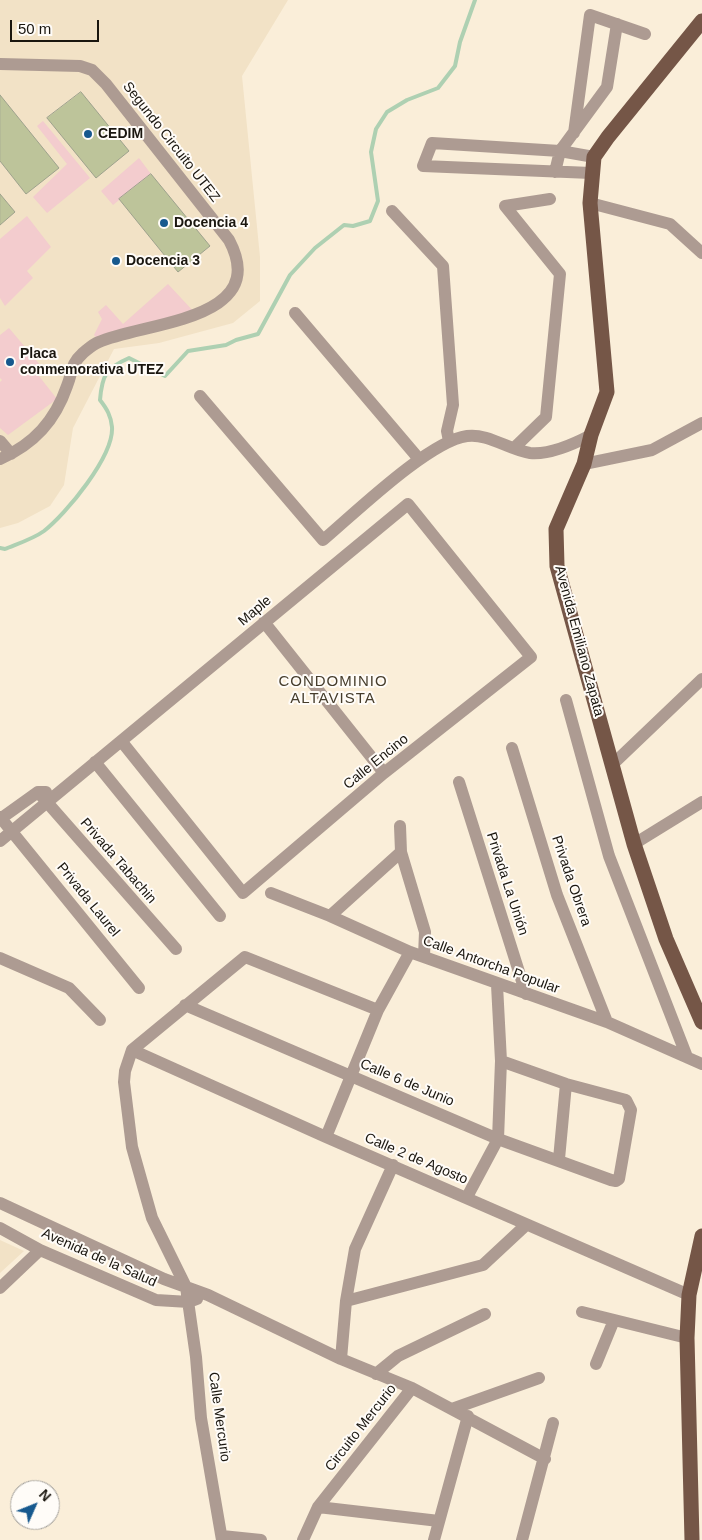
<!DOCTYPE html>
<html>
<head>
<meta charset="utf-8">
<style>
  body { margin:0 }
  #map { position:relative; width:702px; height:1540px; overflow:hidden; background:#faeed9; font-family:Arial,sans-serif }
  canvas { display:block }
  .north { position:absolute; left:10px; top:1480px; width:50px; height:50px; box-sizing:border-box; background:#fffcf8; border:1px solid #a3a09b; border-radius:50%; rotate:46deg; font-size:14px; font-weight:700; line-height:20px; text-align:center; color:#1a160f }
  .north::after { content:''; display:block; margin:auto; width:18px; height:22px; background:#17598e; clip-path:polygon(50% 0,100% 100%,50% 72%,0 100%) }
  .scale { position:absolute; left:10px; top:20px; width:89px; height:22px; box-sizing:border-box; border:2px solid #1a160f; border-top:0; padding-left:6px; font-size:15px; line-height:18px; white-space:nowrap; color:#1a160f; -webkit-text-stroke:4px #fffcf8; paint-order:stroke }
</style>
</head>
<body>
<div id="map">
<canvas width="702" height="1540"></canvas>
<div class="north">N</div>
<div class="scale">50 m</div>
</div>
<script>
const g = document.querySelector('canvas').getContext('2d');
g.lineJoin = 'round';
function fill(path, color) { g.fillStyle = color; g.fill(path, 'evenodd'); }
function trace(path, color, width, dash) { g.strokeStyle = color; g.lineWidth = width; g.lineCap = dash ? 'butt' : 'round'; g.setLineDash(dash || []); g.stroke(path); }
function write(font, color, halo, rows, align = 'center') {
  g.font = font + ' Arial,sans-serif'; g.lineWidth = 4; g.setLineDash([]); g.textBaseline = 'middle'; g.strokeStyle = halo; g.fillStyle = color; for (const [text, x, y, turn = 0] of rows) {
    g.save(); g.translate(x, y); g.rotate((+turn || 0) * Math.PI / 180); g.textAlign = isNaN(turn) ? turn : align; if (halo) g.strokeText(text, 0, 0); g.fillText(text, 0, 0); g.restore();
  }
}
const built = new Path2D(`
  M0,0H288L242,76L260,257V301L233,323L159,343L114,349L73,428L64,485L50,506L18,523L0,528Z
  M0,1240L24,1251L0,1273Z`);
const green = new Path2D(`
  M43,121L90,178L47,213L33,197L67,164L37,126Z
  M139,158L151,174L113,205L101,191Z
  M27,216L51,247L27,271L33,278L5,306L0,298V239Z
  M168,284L195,313L98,340L94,335L102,319L98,312L106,305L123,324Z
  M9,328L41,366L35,371L57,399L8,435L0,428V382L2,380L0,378V335Z`);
const stream = new Path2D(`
  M0,548L5,549C17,544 33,539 44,531C66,514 114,456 112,427C111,416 107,409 100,400C102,375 106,368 129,358L165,376L188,351L226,345L236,340L258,334L290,275L315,248L344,225L353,226L370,221L378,201L371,152L376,129L387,112L407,100L438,88L455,66L460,42L475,0`);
const building = new Path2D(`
  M81,92L129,151L96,178L47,118Z
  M0,95L59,168L26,194L0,161Z
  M151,174L210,246L178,272L119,199Z
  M0,194L15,212L0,225Z`);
const minor = new Path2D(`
  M0,64L80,66L92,70L106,84L229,240C272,321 144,322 99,342C93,344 88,349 83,353C70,365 73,371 67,386C55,421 34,444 0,459
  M574,133L590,15L645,34
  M555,172L560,151L607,87L617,24
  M591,173L423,166L432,143L560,151L594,157
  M590,203L670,224L702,253
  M392,211L443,266L453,405L447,431L449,441
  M295,313L419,459
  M200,396L323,540C355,513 429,441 467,436C488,433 509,450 530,453C549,455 574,444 591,435
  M0,441L11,454
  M514,448L546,417L560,274L505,206L550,199
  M584,464L652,450L702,423
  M264,622L384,773
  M566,700L609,856L687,1057
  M512,748L557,895L607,1022
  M95,762L220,916
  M613,764L702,679
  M459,782L526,994
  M38,792L176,949
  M0,817L139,988
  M0,819L38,792H46
  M400,826L401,852L425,932L424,956
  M0,841L408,504L531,657L384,773L243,893L122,742
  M634,844L702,802
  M271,893L330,916L410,952L607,1022L702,1064
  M330,916L401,852
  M0,958L69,988L100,1020
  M185,1005L498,1139L611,1180L616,1181L619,1179L631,1110L626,1100L566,1084L501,1061
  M132,1050L326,1137L689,1295
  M326,1137L378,1010L410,952
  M559,1159L566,1084
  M467,1197L498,1139L501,1061L497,985
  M0,1203L164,1279L208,1295L341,1359L412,1388L545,1459
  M0,1228L40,1250L156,1300L189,1302L197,1299
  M0,1288L40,1250
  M346,1301L483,1265L526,1225
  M582,1312L687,1338
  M341,1359L346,1301L355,1249L393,1165
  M596,1364L614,1320
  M376,1374L398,1356L485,1314
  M452,1409L539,1378
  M318,1507L439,1521
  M222,1536L261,1540
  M222,1540L201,1418L196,1357L186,1287L152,1218L132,1147L124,1082L125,1071L132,1050L245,957L378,1010
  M303,1540L318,1507L412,1388
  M434,1540L468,1416
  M522,1540L553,1423`);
const major = new Path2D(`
  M702,21L608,137L594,157L590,203L607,392L591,435L584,464L556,529L557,566L634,844L666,939L702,1022
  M692,1540L687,1338L689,1295L702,1236`);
const markers = [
  [88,134,5,"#17598e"],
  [164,223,5,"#17598e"],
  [116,261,5,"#17598e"],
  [10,362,5,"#17598e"]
];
const poiNames = [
  ["CEDIM",98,134],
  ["Docencia 4",174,223],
  ["Docencia 3",126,261],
  ["Placa",20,354],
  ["conmemorativa UTEZ",20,370]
];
const streetNames = [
  ["Segundo Circuito UTEZ",171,142,52],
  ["Maple",255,611,-40],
  ["Avenida Emiliano Zapata",579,641,75],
  ["Calle Encino",376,762,-39],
  ["Privada Tabachin",118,861,49],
  ["Privada Obrera",571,881,71],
  ["Privada La Unión",507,884,72],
  ["Privada Laurel",88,900,51],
  ["Calle Antorcha Popular",491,965,20],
  ["Calle 6 de Junio",407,1083,23],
  ["Calle 2 de Agosto",416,1159,23],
  ["Avenida de la Salud",99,1258,24],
  ["Calle Mercurio",219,1417,82],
  ["Circuito Mercurio",361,1428,-52]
];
const neighbourhoodNames = [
  ["CONDOMINIO",333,682],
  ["ALTAVISTA",333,699]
];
fill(built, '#f2e2c6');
fill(green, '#f3ccce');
trace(stream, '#aed0b2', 4);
fill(building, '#bdc49a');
trace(building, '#9ea28d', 1);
trace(minor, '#ad9b92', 12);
trace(major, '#755647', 15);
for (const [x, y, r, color] of markers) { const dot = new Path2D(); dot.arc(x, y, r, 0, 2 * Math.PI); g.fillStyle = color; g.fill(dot); trace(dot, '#fffcf8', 2); }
write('bold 14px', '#1a160f', '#fffcf8', poiNames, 'left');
write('14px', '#1a160f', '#fffcf8', streetNames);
g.letterSpacing = '1px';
write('15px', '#463d2c', '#fffcf8', neighbourhoodNames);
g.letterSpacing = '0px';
</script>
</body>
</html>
